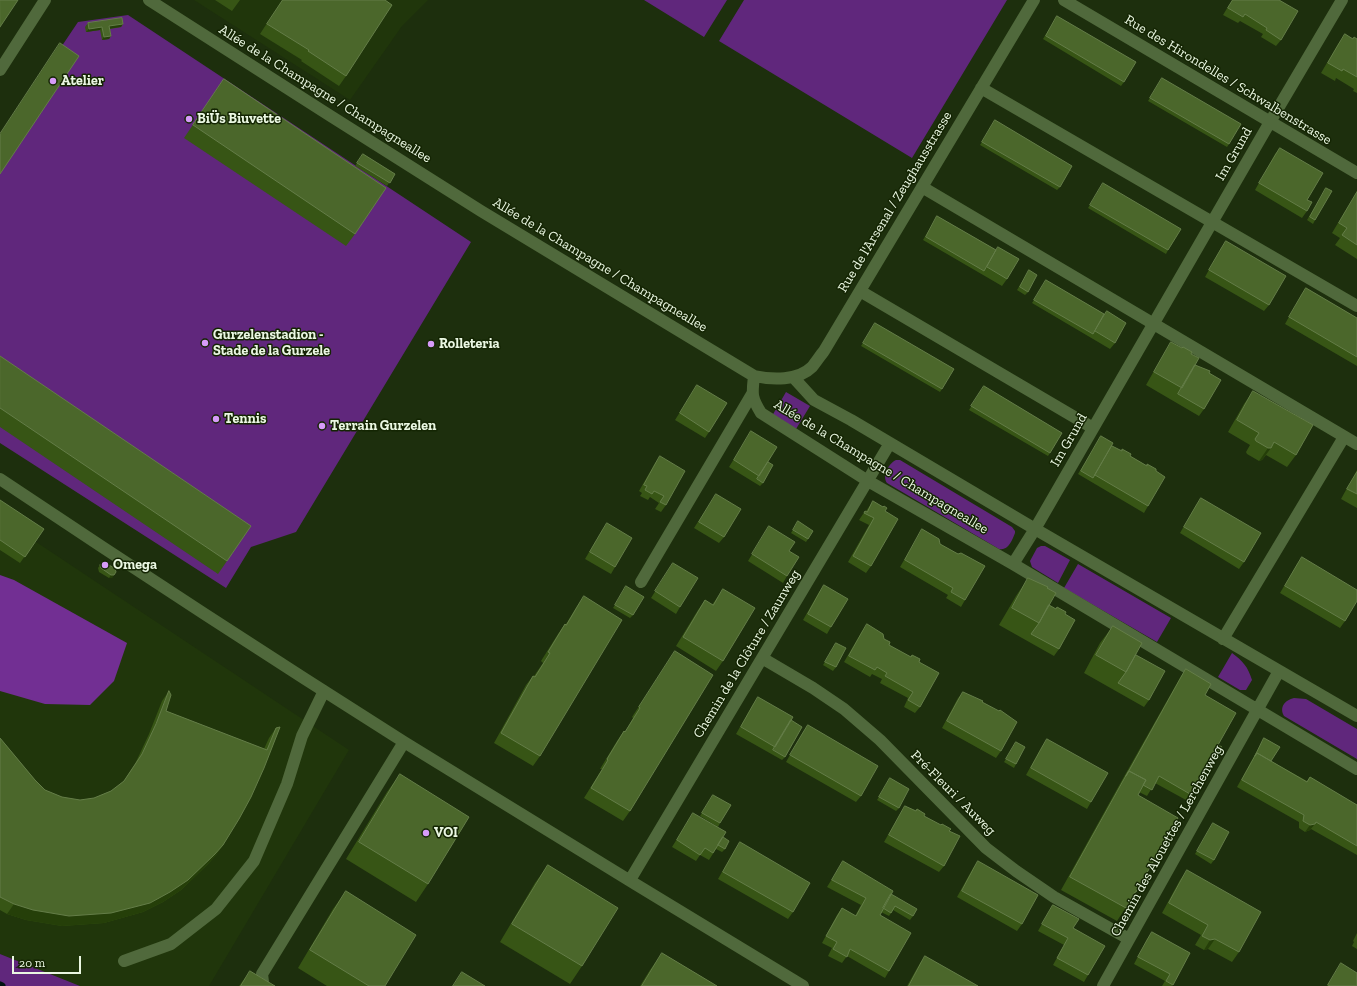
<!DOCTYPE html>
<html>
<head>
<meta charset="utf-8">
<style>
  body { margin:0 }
  #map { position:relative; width:1357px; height:986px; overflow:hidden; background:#1d2f0d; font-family:"Zilla Slab",serif }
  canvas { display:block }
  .scale { position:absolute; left:12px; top:956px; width:69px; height:18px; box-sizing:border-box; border:2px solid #eaf7e2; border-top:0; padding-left:5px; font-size:12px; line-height:14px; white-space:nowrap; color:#eaf7e2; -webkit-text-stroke:3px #142503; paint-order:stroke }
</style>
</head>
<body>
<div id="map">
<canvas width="1357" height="986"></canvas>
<div class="scale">20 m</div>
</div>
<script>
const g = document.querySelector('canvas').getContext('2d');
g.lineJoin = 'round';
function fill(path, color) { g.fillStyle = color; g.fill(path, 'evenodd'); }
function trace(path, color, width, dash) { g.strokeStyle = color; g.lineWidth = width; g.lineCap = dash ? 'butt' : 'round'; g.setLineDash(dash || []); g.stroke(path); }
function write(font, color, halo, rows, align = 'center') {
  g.font = font + ' "Zilla Slab",serif'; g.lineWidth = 3; g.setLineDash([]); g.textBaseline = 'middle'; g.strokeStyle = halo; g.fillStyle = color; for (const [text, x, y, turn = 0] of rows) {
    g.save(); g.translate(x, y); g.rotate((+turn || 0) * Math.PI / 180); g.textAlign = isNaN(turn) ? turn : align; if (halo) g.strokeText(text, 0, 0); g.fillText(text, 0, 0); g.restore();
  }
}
const built = new Path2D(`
  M194,0H428L402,26L350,100Z
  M0,518L349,750L209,986H80L0,954Z`);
const green = new Path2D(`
  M644,0H727L704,37Z
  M744,0H1007L912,158L719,41Z
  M128,15L471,242L296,532L251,547L226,588L0,443V138L78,22Z
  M786,392L810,406L796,429L772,416Z
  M896,460H900L1012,527L1015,531V533C1012,541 1008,551 999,549L887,483C882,476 888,464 896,460Z
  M1041,546H1045L1070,560L1058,583L1032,567L1030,561L1037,548Z
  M1078,564L1171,618L1157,642L1064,588Z
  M1232,653C1243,661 1248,667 1252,680L1246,690H1240L1218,677Z
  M1294,698L1306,699L1357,729V759L1284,716C1279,707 1285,700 1294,698Z
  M0,954L80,986H0Z`);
const forest = new Path2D(`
  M0,575L14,580L127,643L114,681L90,705L45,704L0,691Z`);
const stream = new Path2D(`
  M0,985L2,986`);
const minor = new Path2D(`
  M149,0L329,115L481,211L754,376C772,380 798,381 812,367C816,362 820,356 824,351L1034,0
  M1064,0L1357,173
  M0,70L45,0
  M981,88L1357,306
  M922,187L1357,444
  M860,291L1093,428
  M754,376C752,394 751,397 761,413L868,481L1013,564L1357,769
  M793,377L814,400L851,420L1035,529L1357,716
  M0,479C133,568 268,656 404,742C536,824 670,905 803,986
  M1013,564L1035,529L1270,122L1342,0
  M641,582L752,394
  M1223,639L1344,437
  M762,658L813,688L844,709L880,740L986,848L1016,871L1054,897L1129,939
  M630,880L890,443
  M124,961L171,944L216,909L254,861L287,784L302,736L324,691
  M263,982L262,974L404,742
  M1103,986L1279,671`);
const wall = new Path2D(`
  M215,0H240L232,11Z
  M282,0H385L346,76L339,86L301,61L302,60L260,34Z
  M1232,0H1279L1281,40L1276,46L1261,37L1263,34L1240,21L1238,23L1223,15Z
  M1057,16L1124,82L1121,86L1043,39Z
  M88,23L123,24L121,27L110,29L111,36L109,39L102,40L100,30L86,32L85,27Z
  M1345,34L1353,39H1357V93L1353,91L1354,89L1336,78L1335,81L1321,73L1338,44Z
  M1162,78L1229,144L1227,147L1148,101Z
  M224,79L355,234L346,246L184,138Z
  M995,120L1060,187L1057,190L980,145Z
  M1280,148L1307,200V211L1302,218L1255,190L1275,154Z
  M363,154L395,174L387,186L355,166Z
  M1101,187L1168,250L1166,254L1088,208Z
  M1326,188L1315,220L1313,224L1307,220Z
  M1357,191V259L1335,245L1340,238L1332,233Z
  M937,216L996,250L998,247L1007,279L1002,286L923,240Z
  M1226,241L1269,305L1264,311L1205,277L1221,248Z
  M1029,270L1028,292L1025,295L1017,290Z
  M1046,280L1104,314L1107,311L1115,343L1110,349L1032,303Z
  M1306,288L1357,318V366L1285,324L1301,295Z
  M873,326L942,389L940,392L861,346Z
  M1171,342L1191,354L1195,365L1209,373L1204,409L1199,416L1146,385L1163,355Z
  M0,356L227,561L218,574L0,427Z
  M697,385L709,432L705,438L675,420Z
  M981,390L1050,453L1048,456L969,410Z
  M1253,391L1296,455L1287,467L1266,455L1262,460L1259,461L1247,454L1246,452L1250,445L1228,432L1244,404Z
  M751,431L768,462L763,483L760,486L729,467Z
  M1101,436L1111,447L1121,451L1122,449L1130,456L1156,471L1148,506L1144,513L1078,474Z
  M660,456L666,505L661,512L655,509L659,503L650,497L648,500L640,496L642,493L639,491L655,463Z
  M1357,470V508L1341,499Z
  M716,494L724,537L719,543L694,528Z
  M1201,498L1244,562L1239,569L1180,533L1196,505Z
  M0,500L44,529L20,563L0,550Z
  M873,501L885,511L871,566L866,573L848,562L869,525L859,520L865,511H866Z
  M798,521L808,539L806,542L791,533Z
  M607,523L615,567L611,574L585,559L602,530Z
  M769,526L789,551L787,576L783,583L748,561Z
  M922,529L940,544L958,554L965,600L961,607L946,598L948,595L900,567L918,536Z
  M1302,557L1345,621L1340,628L1280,593L1297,564Z
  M673,563L680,607L676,614L651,598Z
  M100,565L115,568L112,578H109L99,572L98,568Z
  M1028,578L1047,588L1049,605L1065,614L1059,649L1054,656L999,625L1016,596Z
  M824,585L831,627L827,634L803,620L819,592Z
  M723,589V661L716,671L676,646L698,610L705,600L712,605Z
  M624,590L633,615L630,618L613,608Z
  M584,596L540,756L533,766L494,743L526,685L533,676H534L543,663L541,661L558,634L565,624H566L577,606Z
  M867,624L884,639L889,645L910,657L912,655L919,662L920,707L915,713L904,707L908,698L880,683L882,679L872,674L870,677L844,662L862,631Z
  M1113,626L1136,655L1149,700L1144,707L1084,673L1100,643Z
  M836,643V667L833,671L823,665Z
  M675,651L630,811L623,821L584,798L602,769H600L617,741L624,731L625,732L633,718L632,717Z
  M1186,669L1205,695L1218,745V753L1214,760L1210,758L1190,794L1186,800L1155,783L1147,796L1139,792L1138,795L1136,892L1117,921L1061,890L1121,782L1181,676Z
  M169,691L166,711L264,749L269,738L276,728L280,727L223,845L216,855L208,864L181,890L163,902L143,912L104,923L62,926L26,920L7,914L0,910V738L35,780L45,790L62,797L80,800L94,798L111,791L123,782L135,764L149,734L162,701Z
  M963,692L982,702L1001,751L996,758L942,728L958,698Z
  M758,697L791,720L785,757L782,760L736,734L753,704Z
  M808,725L861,796L856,802L786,762L803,732Z
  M1264,738L1271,761L1307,781L1310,777L1357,805V855L1311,829L1310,830L1305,832L1299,828V822L1237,787Z
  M1047,739L1091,802L1087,809L1026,775L1042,746Z
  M1016,742V764L1014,768L1004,762Z
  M400,774L428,884L416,902L346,859L387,792Z
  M890,778L899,808L896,811L877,800Z
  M713,795L720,823L718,827L700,816Z
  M905,806L916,811L917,809L924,816L949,831L944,866L939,872L884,842L901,812Z
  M693,813L722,838L725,849L722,852L716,849L709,860L700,855L696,861L672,847Z
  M1213,823L1214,860L1211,864L1195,854Z
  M740,842L793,912L788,919L718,879L735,849Z
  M843,861L891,894L913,916L910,920L893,910L889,916L881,912L880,915L889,971L885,978L847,956L842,963L828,956L832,948L822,943L837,915L842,908L855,916L861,905L827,887Z
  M978,861L1022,924L1017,931L957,897L973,868Z
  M548,865L582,966L570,984L500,942L535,883Z
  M1187,870L1239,952L1232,962L1208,949L1204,950L1195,945L1201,935L1162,913L1180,880Z
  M346,891L385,986H327L298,968L333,909Z
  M1053,905L1073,928L1088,975L1084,982L1053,965L1064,945L1038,931L1049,911Z
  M1152,932L1190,953L1172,986H1162L1165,981L1134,964L1147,939Z
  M1357,933V949L1352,946L1354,942L1353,941Z
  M662,953L717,986H640L650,970Z
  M925,956L978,986H907L920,963Z
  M1341,963L1357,986H1327Z
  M250,971L275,986H239Z`);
const shadedWall = new Path2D(`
  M123,24L121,27L107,29L109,26Z
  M102,27L100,30L86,32L89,29Z
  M111,36L109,39L102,40L104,37Z
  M1268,448H1271L1262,460L1259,461Z
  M116,572L112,578H109L111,575Z
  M1315,824L1310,830L1305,832L1310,825Z
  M223,845L216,855L208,864L181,890L163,902L143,912L104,923L62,926L26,920L7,914L14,904Z
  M1215,939L1208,949L1204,950L1210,940Z`);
const building = new Path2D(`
  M0,0H18L0,27Z
  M283,0H385L392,5L346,76L308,51L309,50L267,24Z
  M1233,0H1279L1298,11L1281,40L1266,30L1267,28L1245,14L1243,17L1228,8Z
  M1057,16L1136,62L1124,82L1046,36Z
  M122,18L123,24L109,26L111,36L104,37L102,27L89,29L88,23Z
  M1345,34L1353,39L1354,37L1357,39V77L1343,69L1342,71L1328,63Z
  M60,43L79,56L0,174V134Z
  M1162,78L1241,124L1229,144L1150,98Z
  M224,79L386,188L355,234L193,125Z
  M995,120L1072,166L1060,187L982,142Z
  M1280,148L1323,173L1307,200L1312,202L1307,211L1259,183Z
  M363,154L395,174L390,183L357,163Z
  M1103,183L1181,229L1168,250L1090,205Z
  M1326,188L1332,191L1315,220L1310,217Z
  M1357,192V245L1342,235L1347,228L1339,223Z
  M937,216L996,250L984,271L926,237Z
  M1226,241L1286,276L1269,305L1209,270Z
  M998,247L1019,259L1007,279L987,267Z
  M1029,270L1037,275L1028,292L1020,287Z
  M1046,280L1104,314L1093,334L1034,300Z
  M1306,288L1357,318V357L1289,317Z
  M1107,311L1126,323L1115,343L1095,331Z
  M875,323L954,369L942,389L863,343Z
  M1171,342L1182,348L1183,347L1192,352L1191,354L1199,358L1182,388L1154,372Z
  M0,356L251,526L227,561L0,408Z
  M1195,365L1210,371L1209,373L1221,380L1204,409L1178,394Z
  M697,385L727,403L709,432L680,413Z
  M984,386L1062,433L1050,453L971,406Z
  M1253,391L1313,425L1296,455L1274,442L1271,448H1268L1256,441L1255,439L1259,433L1237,420Z
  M751,431L777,447L759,476L734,460Z
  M1101,436L1113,443L1093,478L1081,471Z
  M1112,446L1122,451V449L1131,454L1130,456L1147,466V464L1156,469V471L1165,477L1148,506L1095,475Z
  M660,456L685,471L666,505L660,502L664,496L654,491L652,494L645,490L647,486L644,485Z
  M768,462L773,465L763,483L757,479Z
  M1357,472V494L1347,489Z
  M716,494L741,509L724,537L699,522Z
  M1201,498L1261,533L1244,562L1184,527Z
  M0,500L44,529L25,557L0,540Z
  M873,501L883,507L884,506L887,508L885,511L898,519L871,566L853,556L874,518L864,513L865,511L867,512Z
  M798,521L813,531L808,539L793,530Z
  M607,523L632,538L615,567L590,552Z
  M769,526L795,542L789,551L799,557L787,576L752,554Z
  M922,529L939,539L940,544L958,554L961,553L985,566L965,600L951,592L953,588L905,560Z
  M1302,557L1357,590V601L1345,621L1285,586Z
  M104,563L115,568L116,572L114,575H111L101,568L100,565Z
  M673,563L698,578L680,607L655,591Z
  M1028,578L1048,587L1047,588L1056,593L1039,623L1012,608Z
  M824,585L848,599L831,627L808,614Z
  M626,586L644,597L633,615L615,605Z
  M723,589L755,608L723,661L683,637L705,600L713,605Z
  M584,596L622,620L540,756L501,733L533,676L535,677L550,653L548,652L565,624L566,625Z
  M1049,605L1056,609L1057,607L1066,612L1065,614L1075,620L1059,649L1031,634L1039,623Z
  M867,624L883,634L884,639L890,642L889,645L911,657L912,655L920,659L919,662L939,673L920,707L908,700L913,692L885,676L887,673L877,667L875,670L849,656Z
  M1113,626L1142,643L1126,672L1096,655Z
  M836,643L846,648L836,667L825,662Z
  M675,651L713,675L630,811L591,788L608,760L607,759L624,731L625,732L640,708L639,707Z
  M1136,655L1165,671L1149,700L1118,683L1126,672Z
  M1186,669L1211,684L1205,695L1236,713L1218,745L1222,747L1218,753L1214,751L1190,794L1159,776L1152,790L1143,785L1146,780L1129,771L1126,776Z
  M169,691L171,695L166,711L267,750L276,728L280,727L264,768L251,797L239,819L223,845L215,854L188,880L170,892L150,903L111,913L69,916L33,910L14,904L0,897V738L35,780L45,790L62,797L80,800L94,798L111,791L124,781L142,754L156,724Z
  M963,692L983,701L982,702L999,711L1000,710L1017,722L1001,751L947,721Z
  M758,697L793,717L775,747L741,727Z
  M791,720L802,727L785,757L773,750Z
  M808,725L878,766L861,796L790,755Z
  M1264,738L1280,747L1271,761L1257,753L1255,756Z
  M1047,739L1108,773L1091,802L1031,768Z
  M1016,742L1025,747L1016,764L1006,759Z
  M1257,753L1307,782L1310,777L1357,805V846L1316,822L1315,824L1310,825L1303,821L1304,815L1242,780Z
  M1129,771L1146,780L1138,795L1178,818L1136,892H1135L1126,908L1070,877Z
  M400,774L469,817L428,884L359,842Z
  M890,778L909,789L899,808L879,797Z
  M713,795L731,805L720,823L702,813Z
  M905,806L916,811L917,809L925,814L924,816L941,825L942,824L951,829L949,831L960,836L944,866L889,835Z
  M693,813L726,832L713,853L705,848L700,855L677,840Z
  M1213,823L1229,832L1214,860L1197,851Z
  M723,837L729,841L725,849L718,845Z
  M740,842L810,883L793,912L723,872Z
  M843,861L893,891L880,915L911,933L889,971L850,949L847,957L833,949L837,942L826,936L842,908L856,916L866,898L832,880Z
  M978,861L1038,895L1022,924L962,891Z
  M548,865L618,908L582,966L512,924Z
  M1187,870L1261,912L1239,952L1215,939L1210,940L1202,936L1208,925L1169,903Z
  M346,891L416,935L385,986H369L310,950Z
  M891,894L917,909L913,916L895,906L891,913L883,908Z
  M1053,905L1079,919L1073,928L1105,946L1088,975L1057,958L1068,938L1042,924Z
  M1152,932L1190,953L1173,985L1166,981L1170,974L1138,957Z
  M662,953L717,986H642Z
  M925,956L978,986H909Z
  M1341,963L1357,973V986H1330L1328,985Z
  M250,971L275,986H241Z
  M462,972L485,986H453Z`);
const markers = [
  [53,81,4,"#d79bf9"],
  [189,119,4,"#d79bf9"],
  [205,343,4,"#d79bf9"],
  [431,344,4,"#d79bf9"],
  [216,419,4,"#d79bf9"],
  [322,426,4,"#d79bf9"],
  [105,565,4,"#d79bf9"],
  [426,833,4,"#d79bf9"]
];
const streetNames = [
  ["Rue des Hirondelles / Schwalbenstrasse",1228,80,31],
  ["Allée de la Champagne / Champagneallee",325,94,32],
  ["Im Grund",1234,154,-60],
  ["Rue de l'Arsenal / Zeughausstrasse",895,202,-59],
  ["Allée de la Champagne / Champagneallee",600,265,31],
  ["Im Grund",1069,440,-60],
  ["Allée de la Champagne / Champagneallee",881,467,31],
  ["Chemin de la Clôture / Zaunweg",747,654,-59],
  ["Pré-Fleuri / Auweg",953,793,45],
  ["Chemin des Alouettes / Lerchenweg",1167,841,-61]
];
const poiNames = [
  ["Atelier",61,81],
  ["BiÜs Biuvette",197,119],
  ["Gurzelenstadion -",213,335],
  ["Stade de la Gurzele",213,351],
  ["Rolleteria",439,344],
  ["Tennis",224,419],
  ["Terrain Gurzelen",330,426],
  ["Omega",113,565],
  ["VOI",434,833]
];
fill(built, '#20360b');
fill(green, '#60277c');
fill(forest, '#722f93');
trace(stream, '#001211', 7);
trace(minor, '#50693c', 12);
fill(wall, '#375515');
fill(shadedWall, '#253f09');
fill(building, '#4b672b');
trace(building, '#647d48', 1);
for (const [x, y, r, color] of markers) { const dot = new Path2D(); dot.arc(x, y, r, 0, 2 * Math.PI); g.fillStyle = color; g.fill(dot); trace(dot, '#142503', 1.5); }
write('14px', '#eaf7e2', '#142503', streetNames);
write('bold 14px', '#eaf7e2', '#142503', poiNames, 'left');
</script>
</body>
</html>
